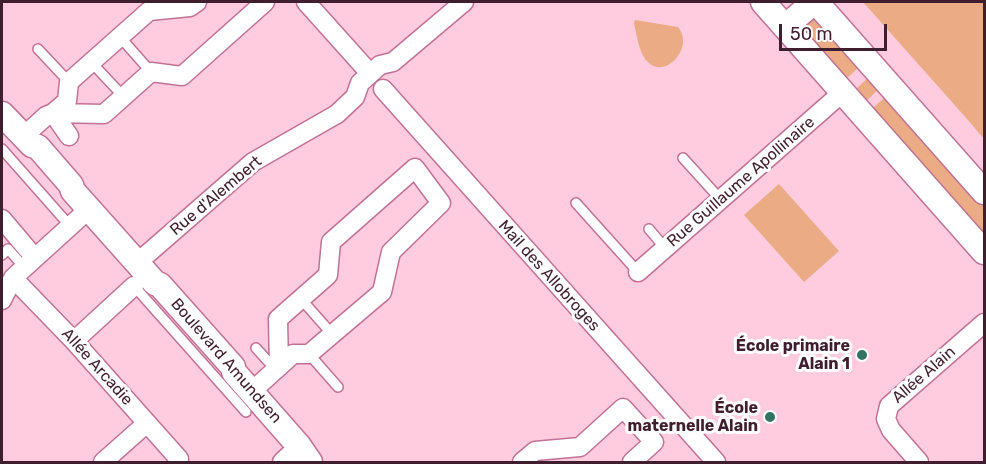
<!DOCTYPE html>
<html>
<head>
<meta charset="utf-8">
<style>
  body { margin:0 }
  #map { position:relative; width:986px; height:464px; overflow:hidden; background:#fecbdf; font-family:Rubik,sans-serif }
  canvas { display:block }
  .frame { position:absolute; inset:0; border:3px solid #3f1f2d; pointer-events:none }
  .scale { position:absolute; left:779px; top:24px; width:108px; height:27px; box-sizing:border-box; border:3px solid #3f1f2d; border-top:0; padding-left:8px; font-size:18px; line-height:21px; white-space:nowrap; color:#3f1f2d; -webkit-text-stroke:4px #fdfdfd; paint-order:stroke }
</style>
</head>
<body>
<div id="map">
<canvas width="986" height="464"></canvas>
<div class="frame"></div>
<div class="scale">50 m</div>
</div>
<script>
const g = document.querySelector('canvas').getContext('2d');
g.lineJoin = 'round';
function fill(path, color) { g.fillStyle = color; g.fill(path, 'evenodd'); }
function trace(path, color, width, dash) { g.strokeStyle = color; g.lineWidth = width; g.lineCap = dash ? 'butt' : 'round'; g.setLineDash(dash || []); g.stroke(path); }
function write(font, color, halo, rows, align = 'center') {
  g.font = font + ' Rubik,sans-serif'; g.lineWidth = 6; g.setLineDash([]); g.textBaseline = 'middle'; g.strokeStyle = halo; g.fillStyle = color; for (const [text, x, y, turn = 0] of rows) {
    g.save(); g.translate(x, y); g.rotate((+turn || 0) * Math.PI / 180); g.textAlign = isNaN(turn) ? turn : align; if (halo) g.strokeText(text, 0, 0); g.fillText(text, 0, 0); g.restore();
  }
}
const green = new Path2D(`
  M863,2H984V139L968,120Z
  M810,14L858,59V68L846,79L798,32Z
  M635,20L678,27C681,31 683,35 683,40C684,56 664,76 649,63C639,55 637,35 634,23Z
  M868,78L882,86L863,104L855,94L857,88Z
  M889,94L984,203V239L868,112Z
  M779,184L839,251L804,282L744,215Z`);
const lane = new Path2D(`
  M120,37L151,72
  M38,49L69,82
  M91,62L123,96
  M2,149L70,226
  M683,158L721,200
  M576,203L638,272
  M649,229L665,248
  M2,255L8,249L25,268
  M134,286L246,412
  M301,299L332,334
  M256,348L276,370
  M309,354L338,387`);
const street = new Path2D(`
  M306,2L367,70
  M383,89L716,462
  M53,113L104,114L151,72L182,76L265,2
  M53,113L67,101L69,82L149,11L190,7L197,2
  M24,136L46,116L53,113L69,136
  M2,219L35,258
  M137,263L253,162L337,114L355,97L360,83L380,65L393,62L464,2
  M638,272L843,92
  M13,278L74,341L179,459
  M2,300L13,278L89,209
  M74,341L134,286
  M251,392L293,354H309L382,292L391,252L441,203L415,168L331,242L328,275L278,319L279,367
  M103,462L147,423
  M282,462L299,446
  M522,462L535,451L580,447L623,408L654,442L632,462
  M919,462L891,430L886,419L889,406L984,323`);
const secondary = new Path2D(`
  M763,2L984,252
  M816,2L984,192
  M785,27L814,2
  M2,114L32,145L38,147L71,185L73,191L155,283L160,285L233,367L234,372L299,446L310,462`);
const markers = [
  [862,355,6,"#337362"],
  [770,417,6,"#337362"]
];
const streetNames = [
  ["Rue Guillaume Apollinaire",741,182,-41],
  ["Rue d'Alembert",216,196,-40],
  ["Mail des Allobroges",549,276,48],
  ["Boulevard Amundsen",226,361,49],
  ["Allée Arcadie",97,367,48],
  ["Allée Alain",924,375,-41]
];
const poiNames = [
  ["École primaire",850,346],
  ["Alain 1",850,364],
  ["École",758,408],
  ["maternelle Alain",758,426]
];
fill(green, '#eaab85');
trace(lane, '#c07294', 12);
trace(street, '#c07294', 21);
trace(secondary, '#c07294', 27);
trace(lane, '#fff', 9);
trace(street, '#fff', 18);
trace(secondary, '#fff', 24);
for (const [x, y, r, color] of markers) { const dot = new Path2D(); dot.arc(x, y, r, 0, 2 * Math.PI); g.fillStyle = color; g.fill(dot); trace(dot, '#fdfdfd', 2); }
write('16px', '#3f1f2d', '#fdfdfd', streetNames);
write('bold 16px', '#3f1f2d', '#fdfdfd', poiNames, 'right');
</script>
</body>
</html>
